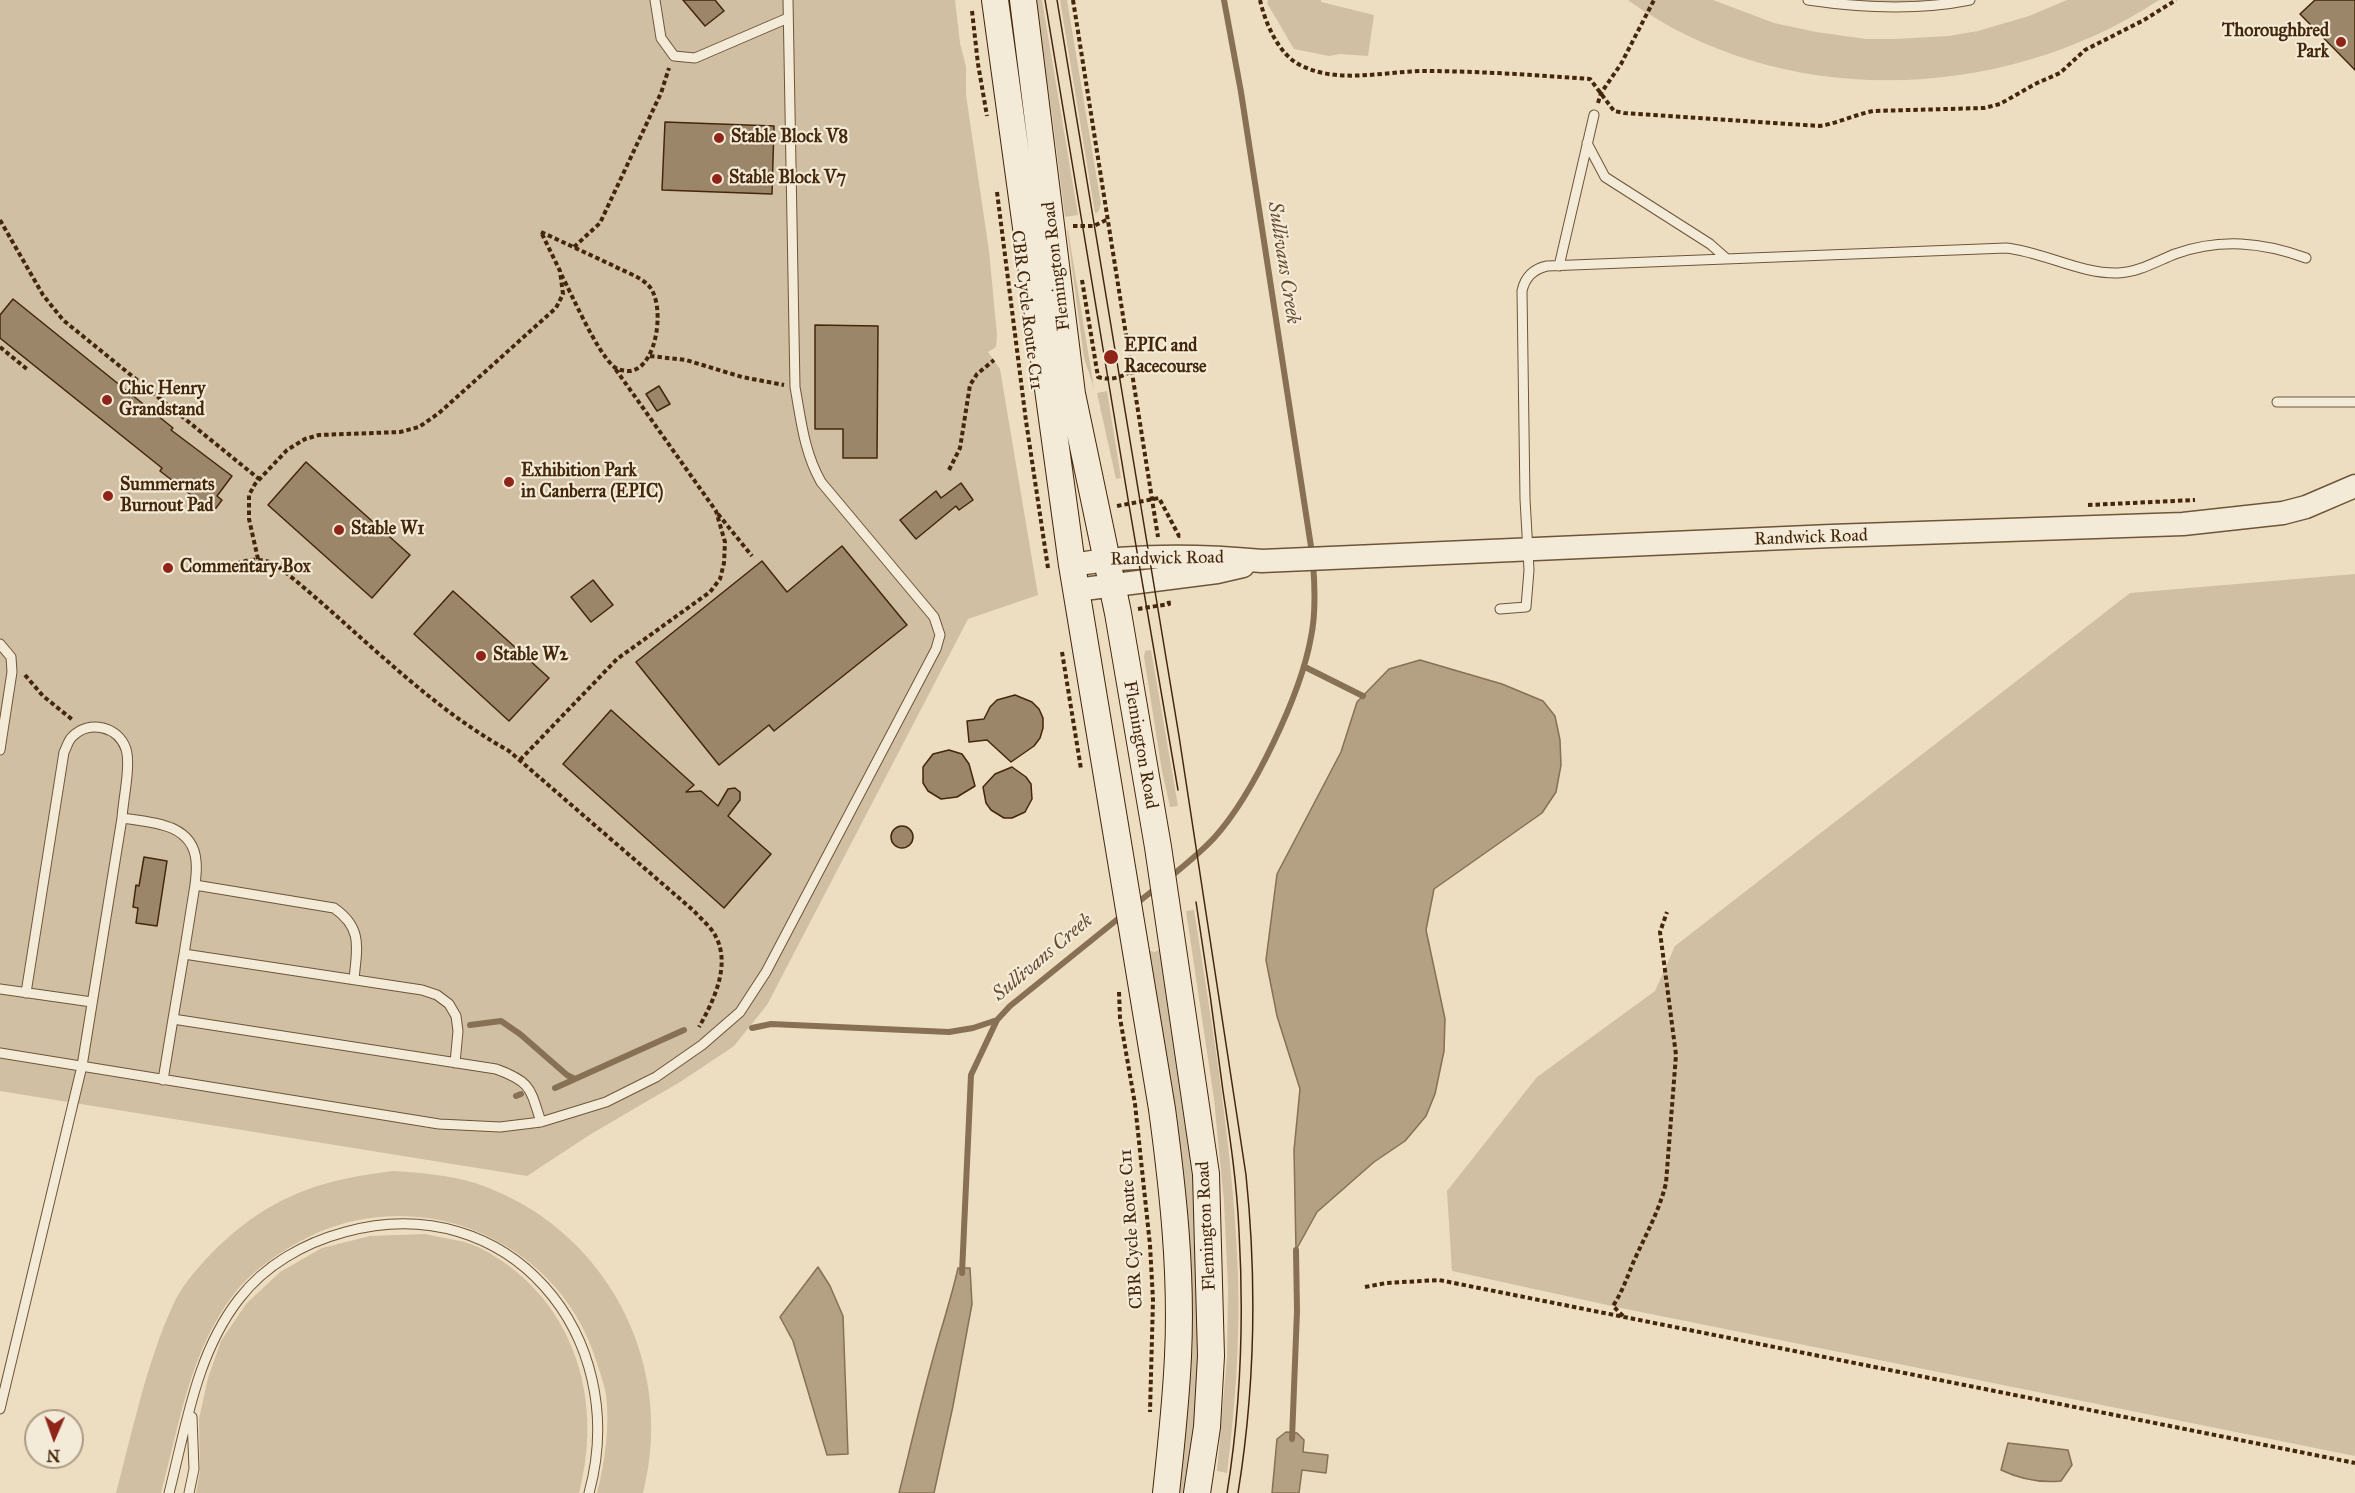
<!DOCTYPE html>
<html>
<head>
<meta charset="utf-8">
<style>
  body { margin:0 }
  #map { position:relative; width:2355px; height:1493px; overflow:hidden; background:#eddec1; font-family:"IM FELL Great Primer",serif }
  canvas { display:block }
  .north { position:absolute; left:24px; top:1409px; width:60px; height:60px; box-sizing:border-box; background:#f3ead7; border:2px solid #ad9c85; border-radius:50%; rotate:182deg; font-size:16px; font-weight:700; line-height:24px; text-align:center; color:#44270b }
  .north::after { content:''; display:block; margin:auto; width:21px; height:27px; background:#8f2418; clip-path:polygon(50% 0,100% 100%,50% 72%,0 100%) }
</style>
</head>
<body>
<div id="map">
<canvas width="2355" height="1493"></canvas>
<div class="north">N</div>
</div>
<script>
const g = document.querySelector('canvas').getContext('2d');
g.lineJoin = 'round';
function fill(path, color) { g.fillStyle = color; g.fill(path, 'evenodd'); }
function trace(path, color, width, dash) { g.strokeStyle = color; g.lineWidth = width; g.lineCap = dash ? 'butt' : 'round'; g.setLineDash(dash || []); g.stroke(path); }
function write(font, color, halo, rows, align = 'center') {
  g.font = font + ' "IM FELL Great Primer",serif'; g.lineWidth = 4.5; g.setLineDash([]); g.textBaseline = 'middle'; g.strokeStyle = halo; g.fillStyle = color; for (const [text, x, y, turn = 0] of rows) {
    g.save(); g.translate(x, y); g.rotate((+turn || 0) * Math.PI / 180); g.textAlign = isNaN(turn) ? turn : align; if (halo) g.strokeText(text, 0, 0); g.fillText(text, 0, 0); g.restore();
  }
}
const green = new Path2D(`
  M0,0H955L960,43L966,67V95L989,251L997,335L996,347L988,352L1000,369L1038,595L968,619L767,1005L734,1046L680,1082L591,1134L527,1176L0,1091Z
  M1034,0H1042L1078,215L1065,217L1051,107Z
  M1060,0H1067L1101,204L1098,212L1095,213Z
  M1268,0H1321V2L1374,15L1368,56L1340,54L1329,56L1294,49L1267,3Z
  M1628,0H1713L1774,23L1816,32L1866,39H1895L1949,36L1978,31L2029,16L2067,0H2159C2003,103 1782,111 1628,0Z
  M1841,0H1944C1909,3 1875,4 1841,0Z
  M1067,230H1068L1094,388L1084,358Z
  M1107,391L1121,478L1116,479L1097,393Z
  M2355,574V1456L1621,1308L1452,1271L1447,1191L1537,1077L1655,991L1675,946L2130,593Z
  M1151,650L1178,806L1170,807L1162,771L1144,657L1145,651Z
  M1194,910C1213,1031 1234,1154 1238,1277C1240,1343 1235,1408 1227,1473L1217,1471L1227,1357L1228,1288L1224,1202L1214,1099L1186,911Z
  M1163,948L1196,1186L1200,1346L1194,1437L1187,1493H1178L1147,950L1155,952Z
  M394,1171C421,1173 449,1175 475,1183C605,1226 677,1362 643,1493H597C605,1462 610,1426 606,1394C604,1384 600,1373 597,1363C560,1237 411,1177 297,1243C274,1256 250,1273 234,1294C190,1350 179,1426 161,1493H116C133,1430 146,1364 173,1305C181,1287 195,1271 208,1257C264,1199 315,1180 394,1171Z
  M425,1234C442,1238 463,1240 478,1247C572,1294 605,1396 579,1493H196L200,1471L199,1419L208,1378L221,1341L246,1304L280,1272L322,1248L370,1236Z`);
const water = new Path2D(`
  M1420,660L1502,684L1543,701L1555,716L1560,740L1561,765L1556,792L1542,813L1434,889L1426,930L1445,1019L1444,1051L1435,1094L1426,1116L1405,1141L1374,1162L1317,1212L1296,1250L1294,1150L1300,1089L1277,1016L1266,960L1277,874L1341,752L1357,702L1389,669Z
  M818,1267L830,1286L843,1316L848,1454L827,1455L793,1341L780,1317Z
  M958,1268H970L972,1304L953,1406L934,1493H899C910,1449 920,1405 932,1362C940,1331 951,1300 958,1268Z
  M1286,1432L1297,1433L1304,1440L1303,1452L1328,1455L1326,1473L1302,1470L1299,1493H1272L1277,1439Z
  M2008,1443L2068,1450L2072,1465L2061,1481C2041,1483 2020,1479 2001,1470Z`);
const stream = new Path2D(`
  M1224,0L1241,92L1312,553
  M1305,667L1363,696
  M1169,878C1185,865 1200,853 1214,838C1253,795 1301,694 1311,637C1316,613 1315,587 1313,563
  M1136,904L1156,888
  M470,1025L501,1021L520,1034L567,1075L575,1079
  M752,1028L771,1024L949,1032L973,1028L997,1020
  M555,1088L684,1030
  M516,1096L521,1094
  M962,1273L971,1075L997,1020L1010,1006L1124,914
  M1292,1439L1297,1311L1296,1250`);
const building = new Path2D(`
  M683,0H715L724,11L705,26Z
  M2315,0H2355V70L2300,14Z
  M665,122L774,126L772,194L662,190Z
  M13,299L173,428L171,430L232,476L217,496L222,500L213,512L160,471L162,468L0,338V315Z
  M815,325L878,326L877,458H843V429H815Z
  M659,386L670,404L657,411L646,394Z
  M306,462L410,555L372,598L268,505Z
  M961,483L973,500L959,510L956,506L916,539L900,520L936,491L941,498Z
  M842,546L907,625L774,731L769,725L719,765L636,662L762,561L787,592Z
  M593,580L613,605L591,622L571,597Z
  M453,591L549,678L509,721L414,634Z
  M1015,695L1032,702L1039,709L1043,718V728L1040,738L1034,746L1011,762L987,740L969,742L967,721L984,719L990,707L997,700Z
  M611,710L694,785L686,792L701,791L718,806L728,789L735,788L740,792V800L728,816L771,854L724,908L563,764Z
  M949,750L962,754L969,764L975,786L957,797L941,799L928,791L923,783V767L933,754Z
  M1012,767L1026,777L1031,784L1032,799L1025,812L1012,818H1004L991,810L986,803L983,787L995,774Z
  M891 837a11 11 0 1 1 22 0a11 11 0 1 1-22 0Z
  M144,857L167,861L157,926L136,923L138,908L133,907L136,885L139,886Z`);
const path = new Path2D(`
  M1073,0L1158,537
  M1260,0C1265,22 1278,54 1300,65C1338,84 1380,72 1421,71C1477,71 1534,75 1590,79L1614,111L1624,113L1820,126C1838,123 1854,115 1873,111L1984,108L2000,104L2035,84L2060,73L2085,50L2144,20L2176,0
  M972,11L978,64L987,116
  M1598,103L1601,93L1621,64L1654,0
  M997,192L1026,421L1048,568
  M0,220L43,295L63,320L259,479
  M1073,226H1094L1108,219
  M541,232C565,243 588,254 612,265C623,271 639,276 648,285C666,302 658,368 630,371C624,371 618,370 613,366C596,350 573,297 561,274
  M574,247L600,223L661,93L669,68
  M1082,280L1098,377C1112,381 1120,377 1132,371
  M0,347L28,370
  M650,356L686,360L742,377L784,385
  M949,470L960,448L970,385L977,374L994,360
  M2088,505L2195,500
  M1117,506L1159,498L1179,536H1182
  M718,514L752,556
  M258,559L249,519V495L255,484L287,450L305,439L319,435L400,432L419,427L439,413L556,308L563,294L560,271L541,232
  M214,566C232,569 243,558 259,560C264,560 270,562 275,564C353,625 421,702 509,751L694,911C701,919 712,928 716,937C731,966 713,1002 699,1027
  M1138,609L1169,604L1168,598
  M1062,652L1081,769
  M25,675L43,696L74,721
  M520,760L617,659L710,592L720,579L724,563L725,542L716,511L614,367
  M1119,992L1120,1018L1135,1104L1150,1245L1153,1300L1150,1412
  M1365,1287L1386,1283L1439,1280L2355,1463
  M1623,1316L1613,1306C1622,1292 1627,1278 1633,1263C1645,1236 1659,1212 1666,1183L1676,1055L1660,932L1667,912`);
const service = new Path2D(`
  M655,0L661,38L674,56L695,58L788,18
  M1808,0C1862,8 1916,11 1970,0
  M1587,143L1605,177L1710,244L1727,259
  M1559,266L1594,115
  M2277,402H2355
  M1500,609L1526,607L1529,570L1525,499L1522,291C1525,277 1533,269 1547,266L2006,248C2044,252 2080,274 2118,273C2139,272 2157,261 2175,254C2220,238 2262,242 2306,258
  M0,644L11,657L12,672L0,750
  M184,954L195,885L334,908C363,928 357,948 354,979
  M0,989L92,1002
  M26,993L64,752C67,747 68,740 73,736C89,720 118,726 126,749C131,766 123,800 122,818
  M173,1019L184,954L422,990L437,995L449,1004L456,1016L458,1031L455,1063
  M0,1053L439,1124L500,1127L541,1122L606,1102L656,1077L702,1045L740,1012L766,972L936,649L940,635L934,617L821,482C804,452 801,420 795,387L788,0
  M163,1080L173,1019L496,1069C532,1082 530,1089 541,1122
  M0,1409L82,1066L122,818C150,822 193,823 196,861C197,869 196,877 195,885
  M169,1493C186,1427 196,1354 239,1299C265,1265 304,1243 345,1232C509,1187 632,1336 589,1493
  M189,1493L194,1469L192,1417`);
const tertiary = new Path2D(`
  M1072,565C1135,554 1199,555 1262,561L1831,536L2183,524L2283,513L2306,507L2355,486
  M1076,590L1217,572L1243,566`);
const secondary = new Path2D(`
  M995,0L1072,565L1162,1109C1173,1191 1182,1273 1178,1356C1176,1402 1171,1447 1166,1493
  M1023,0L1072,394L1118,613L1158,847L1206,1174L1211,1356L1207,1427L1197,1493`);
const tram = new Path2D(`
  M1045,0L1129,505L1178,790
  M1057,0L1179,736L1246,1175C1257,1281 1255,1388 1238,1493
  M1196,902C1206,965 1215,1028 1223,1091C1230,1137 1237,1184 1239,1231C1244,1318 1241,1406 1227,1493`);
const markers = [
  [2341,42,6,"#8f2418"],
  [719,138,6,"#8f2418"],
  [717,179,6,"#8f2418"],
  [1111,357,8,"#8f2418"],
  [107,400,6,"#8f2418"],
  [509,482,6,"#8f2418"],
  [108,496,6,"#8f2418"],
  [339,530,6,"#8f2418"],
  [168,568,6,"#8f2418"],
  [481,656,6,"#8f2418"]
];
const poiNames = [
  ["Thoroughbred",2329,32,"right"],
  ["Park",2329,53,"right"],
  ["Stable Block V8",731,138],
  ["Stable Block V7",729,179],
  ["EPIC and",1124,347],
  ["Racecourse",1124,368],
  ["Chic Henry",119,390],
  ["Grandstand",119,411],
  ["Exhibition Park",521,472],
  ["in Canberra (EPIC)",521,493],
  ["Summernats",120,486],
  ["Burnout Pad",120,507],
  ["Stable W1",351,530],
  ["Commentary Box",180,568],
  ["Stable W2",493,656]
];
const streetNames = [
  ["Flemington Road",1057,266,-97],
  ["CBR Cycle Route C11",1026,310,83],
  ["Randwick Road",1811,538,-2],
  ["Randwick Road",1167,559,-1],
  ["Flemington Road",1140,745,80],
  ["Flemington Road",1207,1226,-93],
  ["CBR Cycle Route C11",1132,1229,-94]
];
const waterNames = [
  ["Sullivans Creek",1283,263,81],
  ["Sullivans Creek",1043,958,-40]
];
fill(green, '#d0bfa2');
fill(water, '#b4a083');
trace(water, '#877053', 1.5);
trace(stream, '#877053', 6);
fill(building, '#9c866a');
trace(building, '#44270b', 1.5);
trace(service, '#6e5538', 11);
trace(tertiary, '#6e5538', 25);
trace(secondary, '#44270b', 28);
trace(path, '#44270b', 4, [4.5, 3]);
trace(service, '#f3ead7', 9);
trace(tertiary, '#f3ead7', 22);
trace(secondary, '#f3ead7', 26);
trace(tram, '#44270b', 1.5);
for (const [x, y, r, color] of markers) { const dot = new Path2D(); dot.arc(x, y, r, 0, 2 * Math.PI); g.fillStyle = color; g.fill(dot); trace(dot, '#f3ead7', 2); }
write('bold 18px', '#44270b', '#f3ead7', poiNames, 'left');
write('18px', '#44270b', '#f3ead7', streetNames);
write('italic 20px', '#664b2f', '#f3ead7', waterNames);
</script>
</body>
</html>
